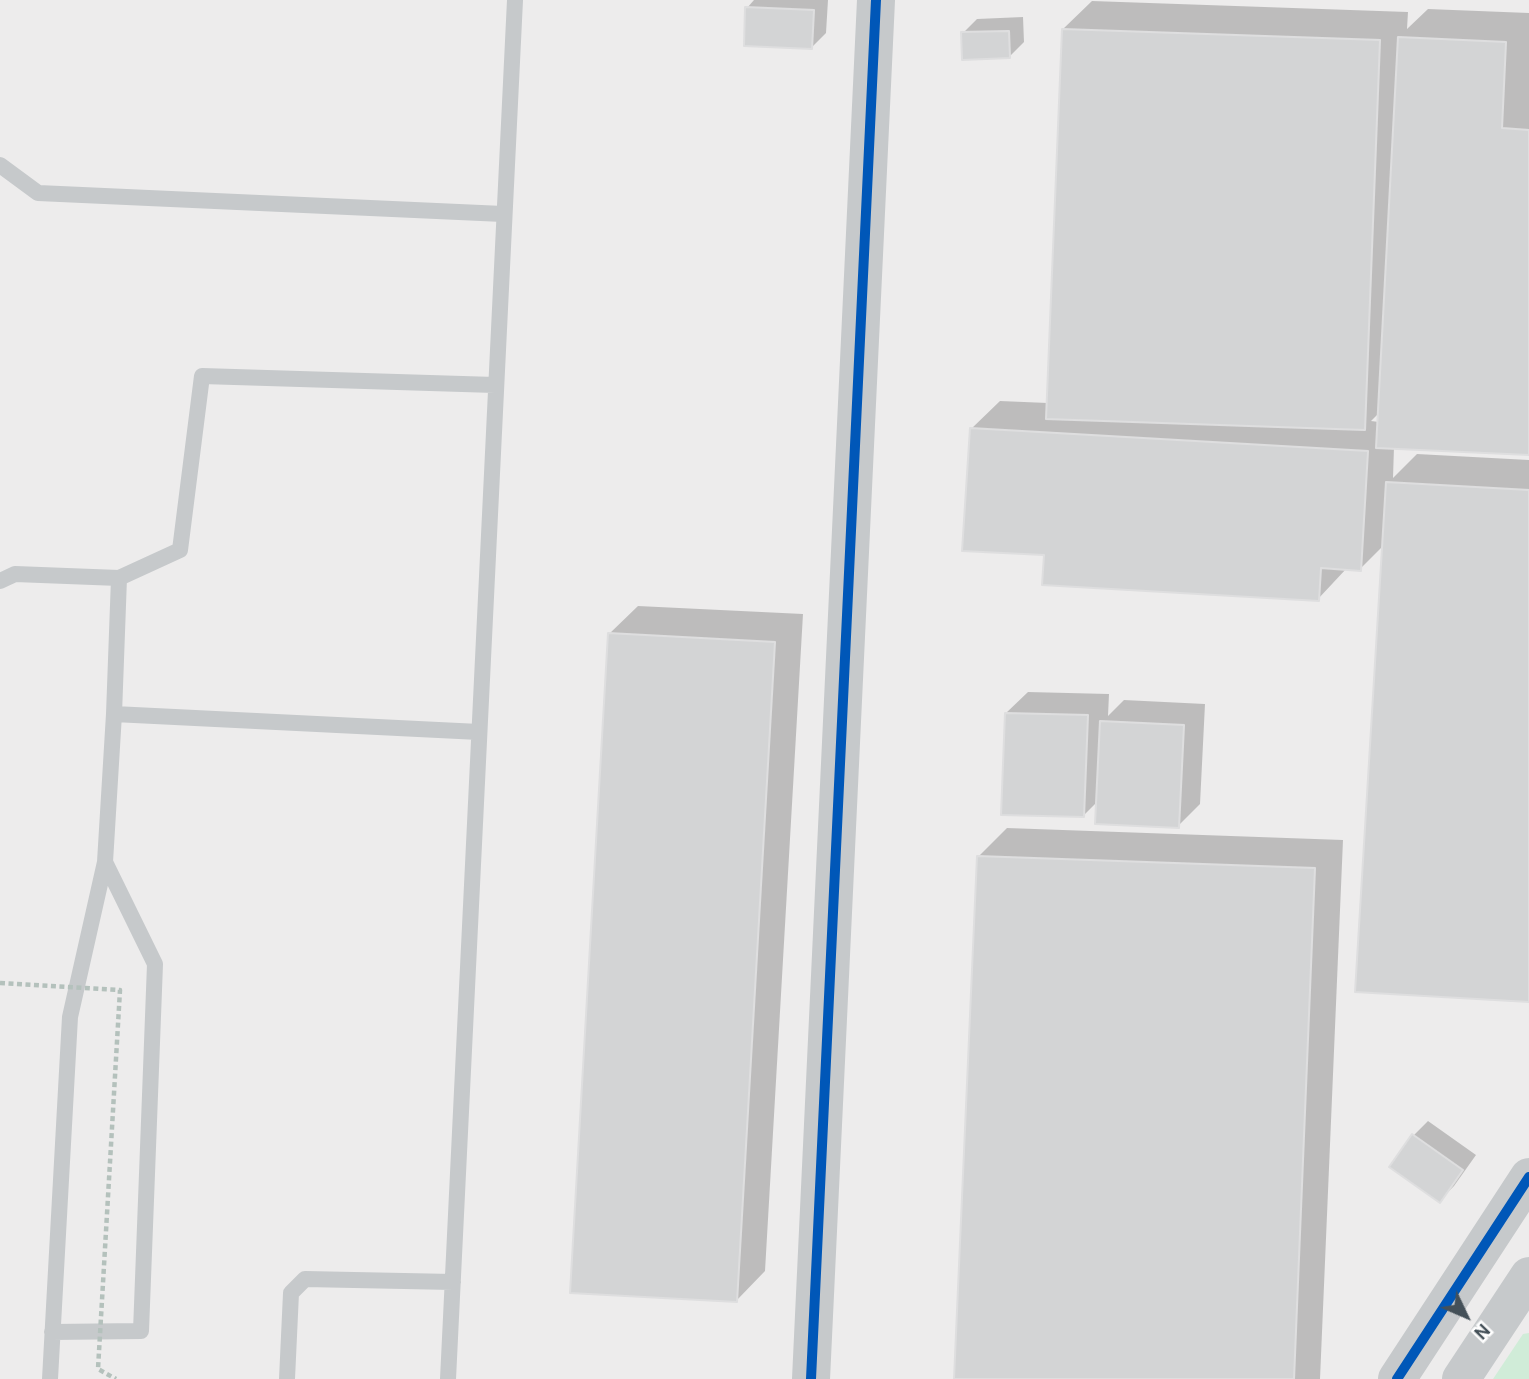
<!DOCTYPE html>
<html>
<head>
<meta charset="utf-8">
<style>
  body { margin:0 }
  #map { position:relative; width:1529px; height:1379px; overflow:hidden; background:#edecec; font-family:Overpass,sans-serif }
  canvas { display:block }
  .north { position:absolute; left:1431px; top:1281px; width:70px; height:70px; -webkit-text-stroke:5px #fff; paint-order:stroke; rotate:134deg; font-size:19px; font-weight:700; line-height:28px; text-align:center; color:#445058 }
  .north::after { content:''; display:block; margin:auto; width:24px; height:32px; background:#445058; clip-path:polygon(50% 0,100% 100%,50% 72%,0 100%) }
</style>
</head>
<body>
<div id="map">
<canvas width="1529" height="1379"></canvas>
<div class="north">N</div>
</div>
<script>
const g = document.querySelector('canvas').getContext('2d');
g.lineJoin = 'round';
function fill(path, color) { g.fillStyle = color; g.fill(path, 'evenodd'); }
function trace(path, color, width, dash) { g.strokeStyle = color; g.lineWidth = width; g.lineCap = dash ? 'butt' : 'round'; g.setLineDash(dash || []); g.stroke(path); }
const green = new Path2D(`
  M1529,1333V1379H1493L1523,1334Z`);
const shadow = new Path2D(`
  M754,0H828L826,33L812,47L747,8Z
  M1092,1L1408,12L1407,29L1428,9L1529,13V453L1394,447L1393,478L1417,454L1529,460V1000L1384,545L1360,569L1347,568L1318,599L1046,554L971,429L1000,401L1048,403L1063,29ZM1380,412L1379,422L1371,421Z
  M1023,17L1024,42L1009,57L963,33L977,19Z
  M638,606L803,614L765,1271L737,1300L609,634Z
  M1028,692L1109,694L1108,716L1124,700L1205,704L1200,804L1178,826L1098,801L1084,815L1006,713Z
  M1007,828L1343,840L1320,1379H956L978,857Z
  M1428,1121L1476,1155L1454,1186L1440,1200L1414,1135Z`);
const building = new Path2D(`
  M745,7L814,10L812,49L744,46Z
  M1062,29L1380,40L1365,430L1046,419Z
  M1009,31L1010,58L962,60L961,32Z
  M1398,37L1506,42L1502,128L1529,130V455L1376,448Z
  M970,428L1368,451L1361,571L1321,568L1319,601L1042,585L1044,555L962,551Z
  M1386,482L1529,490V1002L1355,992Z
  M608,633L775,642L737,1302L570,1293Z
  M1005,713L1088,715L1084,817L1001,815Z
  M1100,721L1184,725L1179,828L1095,824Z
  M977,856L1315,868L1294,1379H954Z
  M1412,1134L1463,1170L1440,1203L1389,1167Z`);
const service = new Path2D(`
  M0,165L38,193L503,214
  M0,581L15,574L119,578
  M114,714L119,578L180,550L202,376L495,385
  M52,1332L141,1331L155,964L105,862
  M50,1379L70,1017L105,862L114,714L479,732
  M287,1379L291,1293L305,1279L453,1282
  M448,1379L515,0`);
const tertiary = new Path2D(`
  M811,1379L876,0
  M1397,1379L1529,1177
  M1461,1379L1529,1276`);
const pathBridge = new Path2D(`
  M0,983L120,990L98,1369L116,1379`);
const cycleway = new Path2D(`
  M811,1379L876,0
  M1397,1379L1529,1177`);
fill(green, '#d0ecd8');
fill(shadow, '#0003');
fill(building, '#d3d4d5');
trace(building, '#dededf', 2);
trace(service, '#c6c9cb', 16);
trace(tertiary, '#c6c9cb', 38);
trace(pathBridge, '#b4c1bc', 4.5, [5, 3.5]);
trace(cycleway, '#0057b8', 10);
</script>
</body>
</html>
